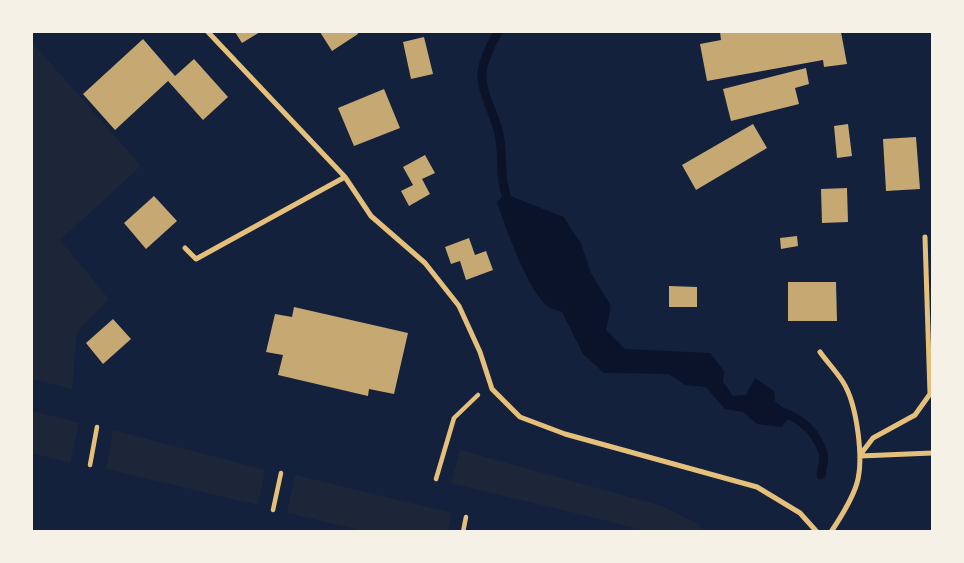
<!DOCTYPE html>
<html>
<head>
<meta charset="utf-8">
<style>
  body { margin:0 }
  #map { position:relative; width:964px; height:563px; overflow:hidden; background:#14213d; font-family:Lato,sans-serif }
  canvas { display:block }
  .frame { position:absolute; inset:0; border:33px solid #f6f1e7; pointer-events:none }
</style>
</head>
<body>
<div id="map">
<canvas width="964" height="563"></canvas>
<div class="frame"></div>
</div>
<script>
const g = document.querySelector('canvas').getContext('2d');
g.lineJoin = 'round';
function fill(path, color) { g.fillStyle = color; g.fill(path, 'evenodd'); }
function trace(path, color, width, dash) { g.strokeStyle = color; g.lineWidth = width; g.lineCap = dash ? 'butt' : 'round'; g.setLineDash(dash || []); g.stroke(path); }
const green = new Path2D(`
  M32,42L141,166L60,240L109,299L77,332L72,389L32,379Z
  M32,411L79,423L70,463L32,453Z
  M113,430L265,470L258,505L106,469Z
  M460,450L662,506L696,523L705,531H648L451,483Z
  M295,475L452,513L448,531H364L287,513Z`);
const water = new Path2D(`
  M505,194L564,217L581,244L591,273L611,306L606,330L625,349L710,353L724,371L723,382L733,396L746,395L755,378L774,391L775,401L791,414L782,427L757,424L743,412L725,409L706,387L685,385L669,374L604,373L583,354L562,312C558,310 550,309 547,306C528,291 505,226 497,202Z`);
const stream = new Path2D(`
  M498,32C491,44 484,57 482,72C481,92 493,111 498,130C505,154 497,180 510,204
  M780,412C800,416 817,433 823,453C825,459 822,468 821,475`);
const building = new Path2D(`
  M235,32H260L242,43Z
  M320,32H357L358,34L332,51Z
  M720,32H841L847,64L824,67L823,60L707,81L700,44L721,40Z
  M424,37L433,74L411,79L403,42Z
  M143,39L175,76L194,59L228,97L203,120L168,81L115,130L83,94Z
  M806,68L809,84L795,88L799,104L731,121L723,89Z
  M384,89L400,128L354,146L338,108Z
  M753,124L767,148L696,190L682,165Z
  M848,124L852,156L837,158L834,126Z
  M916,137L920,189L886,191L883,139Z
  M425,155L435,173L422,179L430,194L409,206L401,191L413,185L403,167Z
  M847,188L848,222L822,223L821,189Z
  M154,196L177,221L146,249L124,223Z
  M797,236L798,246L781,249L780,238Z
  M469,238L475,255L486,251L493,270L466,280L460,261L451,264L445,247Z
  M788,282H836L837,321H788Z
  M669,286L697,287V307H669Z
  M294,307L408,333L394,394L369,389L368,396L278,375L283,355L266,352L275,314L292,317Z
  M113,319L131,339L103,364L86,343Z`);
const path = new Path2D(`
  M90,465L97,427
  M436,479L454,418L478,395
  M273,510L281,473
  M463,532L466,517`);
const service = new Path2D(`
  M208,32L345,177L371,216L425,263L459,306L480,352L492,389L520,417L565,434L757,487L800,513L817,532
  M925,237L930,394H932
  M185,248L196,259L345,177
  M820,352C827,362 836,371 843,382C857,404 864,459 857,483C852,500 841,517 831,532
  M860,455L873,438L915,415L930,394
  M860,456L932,453`);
fill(green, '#1d2539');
fill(water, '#0b132b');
trace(stream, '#0b132b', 9);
fill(building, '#c6a872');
trace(path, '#e5c07b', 4.5);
trace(service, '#e5c07b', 5);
</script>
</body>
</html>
